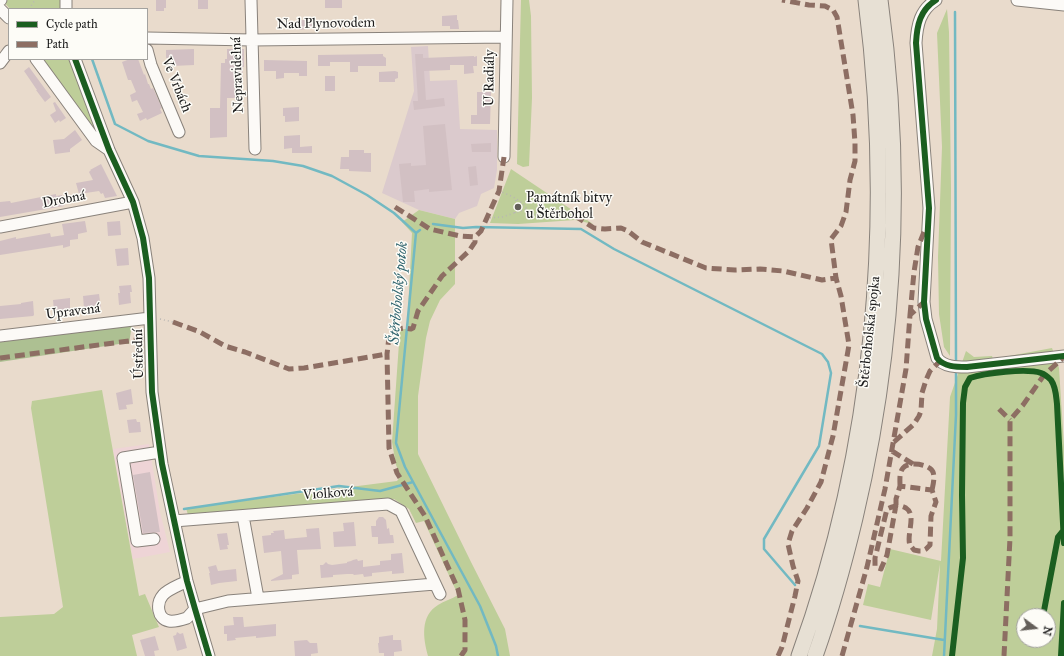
<!DOCTYPE html>
<html>
<head>
<meta charset="utf-8">
<style>
  body { margin:0 }
  #map { position:relative; width:1064px; height:656px; overflow:hidden; background:#e9dbcc; font-family:"IM FELL Great Primer",serif }
  canvas { display:block }
  .legend { position:absolute; left:8px; top:8px; width:140px; height:52px; box-sizing:border-box; background:#fdfcf7; border:1px solid #a3a29f; margin:0; padding:5px 7px; list-style:none; font-size:12px; color:#1c1c1c }
  .legend li { display:flex; align-items:center; gap:8px; height:20px }
  .legend b { width:20px; border:1px solid #a3a29f }
  .north { position:absolute; left:1016px; top:608px; width:40px; height:40px; box-sizing:border-box; background:#fdfcf7; border:1px solid #a3a29f; border-radius:50%; rotate:105deg; font-size:11px; font-weight:700; line-height:16px; text-align:center; color:#1c1c1c }
  .north::after { content:''; display:block; margin:auto; width:14px; height:18px; background:#645f5a; clip-path:polygon(50% 0,100% 100%,50% 72%,0 100%) }
</style>
</head>
<body>
<div id="map">
<canvas width="1064" height="656"></canvas>
<ul class="legend">
<li><b style="height:5px;background:#1b5e20"></b>Cycle path</li>
<li><b style="height:5px;background:#8d6e63"></b>Path</li>
</ul>
<div class="north">N</div>
</div>
<script>
const g = document.querySelector('canvas').getContext('2d');
g.lineJoin = 'round';
function fill(path, color) { g.fillStyle = color; g.fill(path, 'evenodd'); }
function trace(path, color, width, dash) { g.strokeStyle = color; g.lineWidth = width; g.lineCap = dash ? 'butt' : 'round'; g.setLineDash(dash || []); g.stroke(path); }
function write(font, color, halo, rows, align = 'center') {
  g.font = font + ' "IM FELL Great Primer",serif'; g.lineWidth = 3; g.setLineDash([]); g.textBaseline = 'middle'; g.strokeStyle = halo; g.fillStyle = color; for (const [text, x, y, turn = 0] of rows) {
    g.save(); g.translate(x, y); g.rotate((+turn || 0) * Math.PI / 180); g.textAlign = isNaN(turn) ? turn : align; if (halo) g.strokeText(text, 0, 0); g.fillText(text, 0, 0); g.restore();
  }
}
const built = new Path2D(`
  M149,444L160,512L170,552L133,559L113,449Z`);
const industrial = new Path2D(`
  M428,46L430,81L457,80L460,129L497,130V170L494,188L481,194L477,206L459,213L455,219L419,210L382,193L414,91L411,47Z`);
const green = new Path2D(`
  M8,0H60L61,9H10L4,2Z
  M521,0H529L531,16L532,98L529,166L523,167L517,164Z
  M947,9L949,32L951,189L950,356L944,347L939,314L938,257L942,147L937,33Z
  M40,59H70L100,139Z
  M511,169L593,224L575,220L518,224L490,223Z
  M419,210L455,219V284L440,300L430,321L426,338L418,396V454L471,562L505,629L510,656H428C423,638 420,616 438,605C444,601 452,599 458,595L424,521L416,523L409,509L394,499L188,515L186,508L397,481L401,476L396,465L392,442L400,329H407L412,233L402,222Z
  M1052,348L1059,368L1064,446V656H932L937,629L940,564L931,620L863,605L868,584L880,587L890,549L941,561L950,397L966,351L974,357L992,356L993,359ZM1024,616H1048V640H1024Z
  M102,390L139,596L145,594L159,627L132,635L137,656H0V617L54,614L63,607L31,408L32,401Z`);
const forest = new Path2D(`
  M132,324L129,344H119L0,362V342Z`);
const stream = new Path2D(`
  M955,12L956,363
  M92,59L115,124L148,141L199,156L273,161L303,166L332,176L367,195L394,213L416,233L396,443L405,467L480,606L496,646L498,656
  M433,224L463,228L476,227L581,229L614,249L822,354L828,362L831,373L819,446L764,539V549L795,585
  M416,233L420,230
  M184,509L339,486L380,491L413,482
  M860,626L944,640
  M944,656L956,415V370`);
const building = new Path2D(`
  M156,0H166V8H164V11H156Z
  M198,0H208V9H198Z
  M325,0H342V8H325Z
  M457,15V20H458L459,29H450V26H442V16Z
  M299,20H310V21H315V28L299,30Z
  M194,49V65L172,66L171,58H166V50Z
  M227,49H244V67H243L241,98H227V137L210,138V108H220L221,63H225V59H227Z
  M383,54V56L386,58V66H358V72H350V62H330V66H318V55Z
  M415,54H423V58L474,56V57L477,56V66H473L474,73L464,74V65H450V70L424,71L426,100L444,98L445,106L414,110L413,101H418Z
  M130,59H138L144,75L145,74L148,84H149L151,89L153,88L162,108L160,109L162,113L147,120L146,118L140,121L137,114L143,112L137,100L132,102L130,95L136,92L131,80H128L122,62Z
  M264,60L307,61V76H299V73H284V78L276,79V71H264Z
  M29,67L51,97L45,102L36,90H37L24,71Z
  M488,68H494V80H487Z
  M395,71L398,72V78L395,79V82H379V72Z
  M325,76H335V91H325Z
  M477,92H491L490,124H471V115H477Z
  M55,102L66,118L60,122L59,120L55,123L50,115L56,111L53,103Z
  M299,107V121L285,122V116H283V108Z
  M445,124L452,190L429,192V189L414,191L415,202H403L399,164L411,163V166L426,165L423,126Z
  M75,130L82,140L70,149V152L55,154L53,140L64,139Z
  M300,135V147L312,146V153H292V148L284,149V136Z
  M491,143V152H472L471,144Z
  M349,150H364V153H371V172L349,171V169H340L341,157H349Z
  M101,164L117,196L105,198L103,193L101,194L99,191L79,194L76,183L93,180L89,172L91,170H90Z
  M476,166L478,185L470,186L468,167Z
  M56,194V196L62,195L64,206L0,217V202L10,201L11,203Z
  M85,221L87,232L78,234V239L70,240V246L63,248V245L0,255V241L16,237V239L50,233L51,237L64,235L62,224Z
  M120,221L121,235L108,236L107,222Z
  M128,248L129,265L117,266L115,249Z
  M131,285L132,292H130L131,303L119,305L118,293H120L119,286Z
  M99,294L101,308H84L83,296Z
  M70,298V309L54,311L53,300Z
  M33,301L34,315L33,316L0,319V306L21,304V303Z
  M131,389L133,404L126,405L127,409L119,410L116,393Z
  M136,419L137,422H140L141,432L129,433L127,420Z
  M150,472L160,532L143,533L133,475Z
  M379,517H383L386,520L387,529L389,528L390,535H393L394,543L378,544V537H372L371,526H376V521Z
  M354,522L356,546L334,547L333,532L344,531L343,523Z
  M319,528L321,549L297,550L299,574L292,575V579L271,581V580L283,574L281,551L264,553L262,536L271,535V533H274L273,531L284,530L285,539L307,537L306,529Z
  M227,533L229,545H227L228,549L220,550L217,534Z
  M402,553L404,573L392,574V571L372,573V576L364,577L363,574L354,575L353,574H347L333,575V577L321,578L320,565H323L326,562L328,564L332,565L347,563V562L351,561L353,560L357,559L358,561L363,560V567L380,565V561L391,560V554Z
  M216,565L218,571L236,569L237,581L219,583L211,585L209,573H210L208,567Z
  M233,617H243L244,627L276,624V636L256,638V636L235,638L236,640L227,641V634H224V626L234,625Z
  M177,632L180,634L183,633L187,648L177,651L173,636L176,635Z
  M393,635V640H401L402,651L394,652V656H384V653H379L378,643H379V637Z
  M155,636L159,650L154,651L155,656H145L140,640Z
  M307,640L310,643H317L318,653L311,654V656H295L294,641Z`);
const path = new Path2D(`
  M29,9L35,0
  M499,191C507,194 517,198 523,204C526,207 528,212 532,213C539,217 552,213 560,213
  M515,213L516,199
  M486,218L502,217L527,209
  M160,319L173,322`);
const minor = new Path2D(`
  M0,0H1
  M66,0V9
  M251,0L255,149
  M936,0C920,10 917,25 916,43L929,208L924,302L926,319L937,358C944,367 956,367 967,367L1064,356
  M1017,0L1064,5
  M0,9L9,18
  M147,38L252,40L506,37
  M147,50L151,65L179,132
  M36,59L96,141L109,150
  M75,59L109,150L133,202L143,238L149,278L152,392L162,464L187,581L195,609L209,656
  M0,63L9,51
  M504,157L507,0
  M0,227L133,202
  M0,336L150,318
  M243,516L258,598
  M174,521L388,504L401,511L440,594
  M154,539L137,541L123,458L160,452
  M187,581C180,585 168,589 163,595C156,603 157,619 169,621C175,622 181,620 187,618L195,609L228,601L435,584`);
const highway = new Path2D(`
  M799,656C875,447 894,220 866,0
  M815,656C831,611 844,564 855,518C895,349 904,173 880,0`);
const quiet = new Path2D(`
  M395,207L430,229L460,236L475,237L481,231L499,191L504,157
  M560,213L575,216L594,228L605,229L621,228L628,231L642,242L706,268L735,270L760,269L783,271L822,280L836,278
  M910,315L914,272L918,247L924,232
  M173,322L200,332L225,346L245,352L289,369L304,368L387,354
  M0,358L151,338
  M999,409L1010,420
  M894,442L914,424L919,416L921,411L922,393L926,380L930,371L940,361
  M892,451L913,464
  M900,486C900,480 899,473 903,468C908,461 930,464 933,472C935,478 933,485 932,490
  M896,505V499L900,486L932,490L936,502L931,516L930,545L926,549L922,551H919L914,550C914,550 911,546 910,545C906,535 917,515 906,508C899,504 894,506 887,509L875,558V567L881,569L887,555L896,505
  M461,656L465,650V620L458,589L425,516L397,473L389,448L387,354L389,337L397,329L405,328L411,329L413,328L418,311L442,276L469,251L475,242V237
  M778,656L782,647L795,596L798,581L793,566L788,544L792,531L807,508L821,482L833,436L849,345L841,296L836,278L831,239L841,226L846,212L850,180L855,161V143L853,115L837,17L833,10L825,6L809,5L782,0
  M842,656L867,567L885,489L906,369L910,315L924,302
  M1004,656L1010,538V420L1023,405L1044,375L1064,357`);
const cycleway = new Path2D(`
  M936,0C920,10 917,25 916,43L929,208L924,302L926,319L937,358C944,367 956,367 967,367L1064,356
  M75,59L109,150L133,202L143,238L149,278L152,392L162,464L187,581L195,609L209,656
  M1043,616L1058,537L1062,532
  M952,656L963,558L962,495L963,403L965,387L970,378C984,373 1027,368 1041,373C1044,374 1048,377 1051,380C1056,387 1056,396 1057,404L1064,543
  M1061,656L1064,603`);
const markers = [
  [518,207,4,"#645f5a"]
];
const streetNames = [
  ["Nad Plynovodem",326,24,-1],
  ["Nepravidelná",238,75,-92],
  ["U Radiály",490,78,-89],
  ["Ve Vrbách",176,85,68],
  ["Drobná",64,200,-11],
  ["Upravená",73,312,-7],
  ["Štěrboholská spojka",870,332,-84],
  ["Ústřední",139,354,-91],
  ["Violková",328,494,-4]
];
const poiNames = [
  ["Památník bitvy",526,199],
  ["u Štěrbohol",526,215]
];
const waterNames = [
  ["Štěrboholský potok",399,293,-85]
];
fill(built, '#eed4d6');
fill(industrial, '#dbcacd');
fill(green, '#bece99');
fill(forest, '#adc092');
trace(stream, '#72b9c2', 2.5);
fill(building, '#d2c0c3');
trace(minor, '#89827b', 13);
trace(highway, '#89827b', 17);
trace(path, '#b9b6b3', 1.5, [1, 3]);
trace(minor, '#fcfaf7', 11);
trace(highway, '#e7e0d4', 15);
trace(quiet, '#8d6e63', 5, [10, 5]);
trace(cycleway, '#1b5e20', 6);
for (const [x, y, r, color] of markers) { const dot = new Path2D(); dot.arc(x, y, r, 0, 2 * Math.PI); g.fillStyle = color; g.fill(dot); trace(dot, '#fdfcf7', 1.5); }
write('14px', '#1c1c1c', '#fdfcf7', streetNames);
write('14px', '#1c1c1c', '#fdfcf7', poiNames, 'left');
write('italic 15px', '#2e636d', '#fdfcf7', waterNames);
</script>
</body>
</html>
